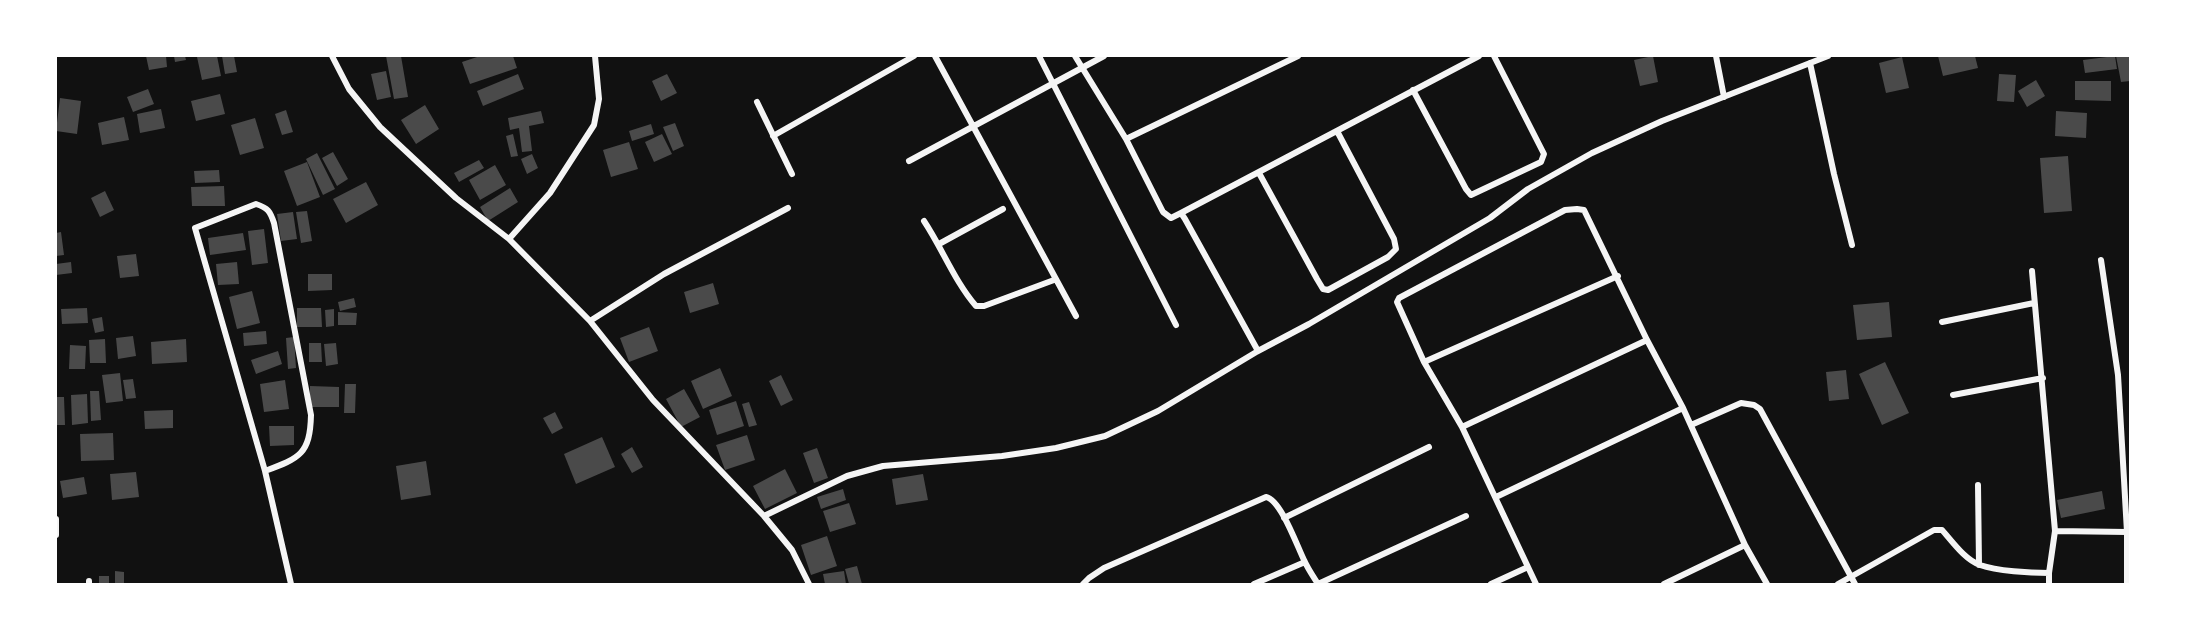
<!DOCTYPE html>
<html>
<head>
<meta charset="utf-8">
<style>
  body { margin:0 }
  #map { position:relative; width:2186px; height:640px; overflow:hidden; background:#111; font-family:Figtree,sans-serif }
  canvas { display:block }
  .frame { position:absolute; inset:0; border:57px solid #fff; pointer-events:none }
</style>
</head>
<body>
<div id="map">
<canvas width="2186" height="640"></canvas>
<div class="frame"></div>
</div>
<script>
const g = document.querySelector('canvas').getContext('2d');
g.lineJoin = 'round';
function fill(path, color) { g.fillStyle = color; g.fill(path, 'evenodd'); }
function trace(path, color, width, dash) { g.strokeStyle = color; g.lineWidth = width; g.lineCap = dash ? 'butt' : 'round'; g.setLineDash(dash || []); g.stroke(path); }
const building = new Path2D(`
  M146,56H166L167,67L149,70Z
  M174,56H185L186,60L175,62Z
  M205,56H217L221,76L202,80L197,57Z
  M222,56H234L237,72L225,74Z
  M386,56H401L408,97L394,99Z
  M480,56H513L517,68L470,84L462,62Z
  M1653,56L1658,82L1640,86L1634,60Z
  M1938,56H1975L1978,68L1943,76Z
  M2115,56L2117,69L2085,73L2083,60Z
  M2116,56H2130V81L2121,82Z
  M1902,57L1909,88L1886,93L1879,63Z
  M386,71L391,97L377,100L371,74Z
  M518,74L524,89L483,106L477,91Z
  M667,74L677,93L661,101L652,81Z
  M1999,74L2016,75L2014,102L1997,101Z
  M2036,80L2045,96L2027,107L2018,91Z
  M2075,81H2111V101L2075,100Z
  M148,89L154,104L133,112L127,97Z
  M220,94L225,114L196,121L191,101Z
  M60,98L81,101L77,134L56,131Z
  M425,105L439,129L416,144L401,120Z
  M161,109L165,128L140,133L137,114Z
  M286,110L293,132L282,135L275,114Z
  M541,111L544,123L529,126L532,151L522,152L519,128L510,130L508,118Z
  M2056,111L2087,113L2086,138L2055,136Z
  M124,117L129,140L102,145L98,123Z
  M255,118L264,148L240,155L231,125Z
  M675,123L684,146L673,151L663,127Z
  M651,124L654,134L632,141L629,131Z
  M513,134L518,156L511,157L506,136Z
  M662,134L672,154L654,162L645,142Z
  M629,142L638,169L611,177L603,150Z
  M333,152L348,179L337,186L322,158Z
  M317,153L335,189L323,195L306,159Z
  M532,154L538,168L527,174L521,159Z
  M2068,156L2072,211L2044,213L2040,158Z
  M479,160L484,168L459,182L454,173Z
  M307,162L320,197L297,206L284,171Z
  M495,165L506,185L480,200L469,180Z
  M219,170L220,182L195,183L194,171Z
  M366,182L378,205L346,223L333,199Z
  M224,186L225,206H192L191,187Z
  M510,188L518,202L488,221L480,207Z
  M105,191L114,210L100,217L91,198Z
  M307,211L312,241L301,243L296,212Z
  M293,212L297,239L281,241L277,214Z
  M264,229L268,263L252,265L248,231Z
  M61,232L64,255L56,256V233Z
  M243,233L246,250L210,255L208,238Z
  M136,254L139,276L120,278L117,256Z
  M71,262L72,273L56,275V264Z
  M237,262L239,284L218,285L216,264Z
  M308,274H332V290L308,291Z
  M713,283L719,304L690,313L684,292Z
  M252,291L260,323L237,329L229,297Z
  M354,298L356,307L340,311L338,302Z
  M1889,302L1892,337L1857,340L1853,305Z
  M87,308L88,323L62,324L61,309Z
  M297,308H321L322,327H297Z
  M334,309V326L326,327L325,310Z
  M338,312L357,313L356,325H338Z
  M102,317L104,331L95,333L92,319Z
  M649,327L658,351L629,362L620,338Z
  M266,331L267,344L244,346L243,333Z
  M133,336L136,356L118,359L116,338Z
  M294,337L296,368L288,369L286,338Z
  M105,339L106,363H90L89,340Z
  M186,339L187,362L152,364L151,342Z
  M309,343H321L322,362H309Z
  M336,343L338,364L326,366L324,344Z
  M70,345L86,346L85,369H69Z
  M278,351L282,364L256,374L251,360Z
  M1885,362L1909,413L1882,425L1859,374Z
  M720,368L732,396L703,409L691,381Z
  M1846,370L1849,399L1829,401L1826,372Z
  M120,373L123,401L106,403L102,375Z
  M781,375L793,400L781,406L769,381Z
  M133,379L136,398L126,399L123,380Z
  M285,380L289,409L264,412L260,384Z
  M345,384H356L355,413H344Z
  M310,386L339,387V407H310Z
  M684,389L700,417L681,427L666,399Z
  M90,391H99L101,420L91,421Z
  M87,394L88,423L72,425L71,395Z
  M56,397H64L65,425H56Z
  M736,401L744,426L717,435L709,410Z
  M749,402L757,425L749,427L742,404Z
  M173,410V428L145,429L144,411Z
  M555,412L563,428L552,434L543,418Z
  M269,426H294V445L270,446Z
  M113,433L114,460L81,461L80,434Z
  M747,435L755,460L725,470L716,445Z
  M602,437L615,467L576,484L564,454Z
  M632,447L643,467L632,473L621,454Z
  M817,448L828,478L814,483L803,453Z
  M426,461L431,495L401,500L396,466Z
  M785,469L797,493L765,509L753,486Z
  M136,472L139,497L112,500L110,474Z
  M923,474L928,500L896,505L892,479Z
  M84,477L87,494L63,498L60,481Z
  M843,489L846,500L821,509L817,497Z
  M2102,491L2105,509L2061,518L2057,500Z
  M849,503L856,524L830,532L823,511Z
  M827,536L837,566L811,575L801,545Z
  M857,566L862,584H849L845,569Z
  M115,571L124,572V584H115Z
  M844,571L846,584H825L823,574Z
  M99,576H109V584H99Z`);
const minor = new Path2D(`
  M332,56L349,89L380,127L456,198L509,239L590,321L653,400L764,516L792,550L809,584
  M935,56L1076,316
  M1039,56L1176,325
  M1075,56L1126,139L1163,212L1171,218L1181,213L1185,219L1258,351
  M1716,56L1724,97
  M1810,63L1834,174L1852,245
  M1413,90L1466,189L1471,195L1541,162L1544,154L1494,56
  M757,102L792,174
  M773,136L914,56
  M1126,139L1298,56
  M909,161L1104,56
  M1259,173L1317,279L1323,289L1328,290L1388,257L1396,249L1394,239L1337,131
  M1181,213L1479,56
  M924,221C942,248 955,282 976,306H984L1054,280
  M509,239L550,193L594,125L599,99L595,56
  M939,244L1003,209
  M590,321L664,274L788,208
  M1942,322L2034,303
  M1424,362L1618,276
  M1953,395L2043,378
  M1691,425L1741,403L1754,405L1760,409L1855,584
  M1462,427L1647,340
  M265,471C300,458 310,454 311,415L274,223C270,211 268,208 256,204L195,228L265,471L291,584
  M1978,485L1979,565
  M1496,497L1683,408
  M764,516L847,476L883,466L1002,456L1056,448L1105,436L1158,411L1258,351L1309,324L1490,218L1528,189L1592,153L1662,121L1828,56
  M1284,518L1429,447
  M56,519V535
  M2055,531L2127,532L2118,375L2101,260
  M2127,532V584
  M89,584V581
  M1083,584L1089,578L1104,568L1266,497C1281,500 1297,546 1304,560C1308,569 1313,576 1318,584
  M1254,584L1305,562
  M1318,584L1466,516
  M1491,584L1528,567
  M1536,584L1462,427L1424,362L1397,302L1399,298L1565,210L1577,209L1584,210L1647,340L1683,408L1745,545L1767,584
  M1664,584L1745,545
  M1838,584L1934,530H1942C1952,541 1965,560 1980,565C1997,571 2030,573 2049,573L2055,531L2032,271
  M2049,584V573`);
fill(building, '#4a4a4a');
trace(minor, '#f5f5f5', 6);
</script>
</body>
</html>
